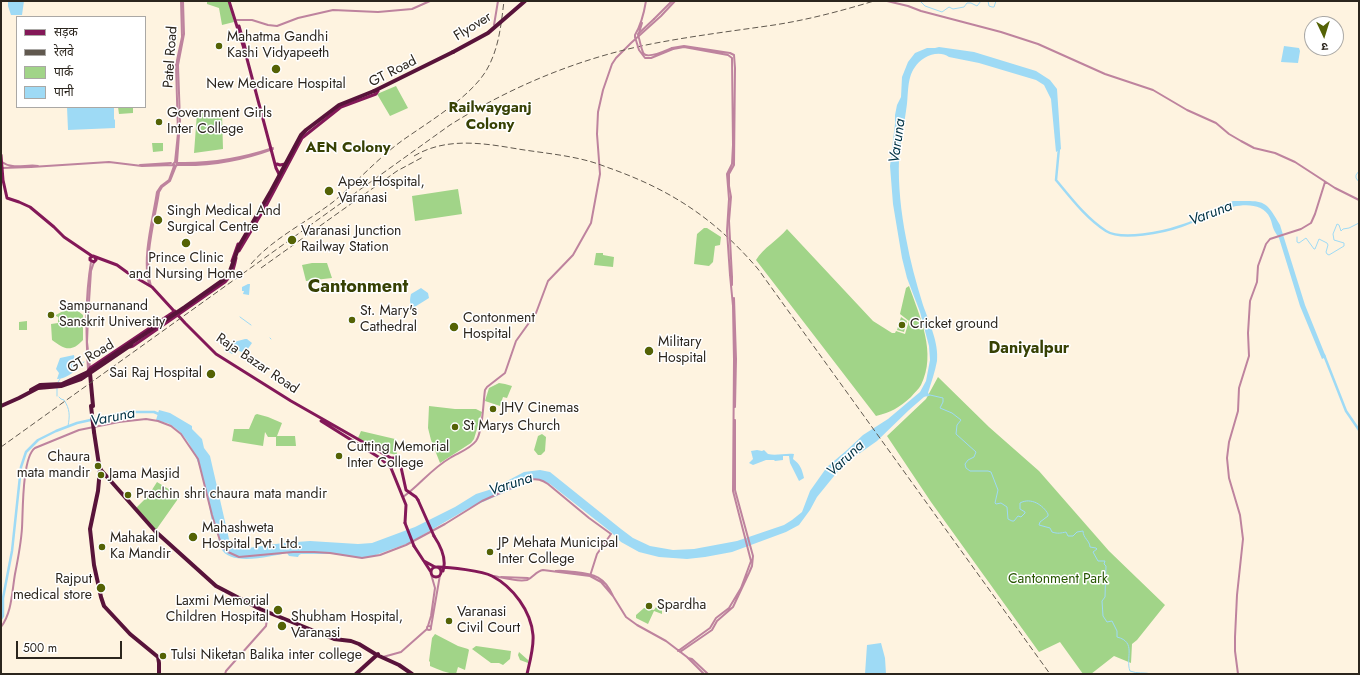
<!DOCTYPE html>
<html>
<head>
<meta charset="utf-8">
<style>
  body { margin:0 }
  #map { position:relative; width:1360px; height:675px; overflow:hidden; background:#fef3e0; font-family:Jost,"Noto Sans Devanagari",sans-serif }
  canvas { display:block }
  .frame { position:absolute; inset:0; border:2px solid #2b251d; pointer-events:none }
  .legend { position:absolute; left:16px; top:16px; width:130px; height:92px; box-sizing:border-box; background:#fff; border:1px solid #aaa8a5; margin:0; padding:5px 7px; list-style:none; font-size:12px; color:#2b251d }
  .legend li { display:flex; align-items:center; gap:8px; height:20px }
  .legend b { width:20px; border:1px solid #aaa8a5 }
  .north { position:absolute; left:1304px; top:16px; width:40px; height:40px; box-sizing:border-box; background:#fff; border:1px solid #aaa8a5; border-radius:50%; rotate:176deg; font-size:11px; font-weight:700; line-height:16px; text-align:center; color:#2b251d }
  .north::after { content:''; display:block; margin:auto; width:14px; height:18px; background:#546205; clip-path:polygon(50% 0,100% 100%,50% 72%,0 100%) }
  .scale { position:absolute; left:16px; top:641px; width:106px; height:18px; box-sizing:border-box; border:2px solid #2b251d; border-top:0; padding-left:5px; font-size:12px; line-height:14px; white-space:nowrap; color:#2b251d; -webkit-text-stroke:3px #fff; paint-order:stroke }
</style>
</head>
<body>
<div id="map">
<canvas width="1360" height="675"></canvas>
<div class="frame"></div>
<ul class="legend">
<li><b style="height:5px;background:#831858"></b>सड़क</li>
<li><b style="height:5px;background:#60584e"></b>रेलवे</li>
<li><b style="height:11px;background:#a1d488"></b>पार्क</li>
<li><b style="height:11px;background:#9edaf5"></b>पानी</li>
</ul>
<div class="north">उ</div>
<div class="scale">500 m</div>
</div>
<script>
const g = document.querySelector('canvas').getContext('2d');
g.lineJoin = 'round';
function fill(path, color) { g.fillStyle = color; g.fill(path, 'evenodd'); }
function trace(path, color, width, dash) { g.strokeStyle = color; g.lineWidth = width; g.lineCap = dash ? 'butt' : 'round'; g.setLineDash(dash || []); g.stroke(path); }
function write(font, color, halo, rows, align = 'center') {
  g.font = font + ' Jost,sans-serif'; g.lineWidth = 3; g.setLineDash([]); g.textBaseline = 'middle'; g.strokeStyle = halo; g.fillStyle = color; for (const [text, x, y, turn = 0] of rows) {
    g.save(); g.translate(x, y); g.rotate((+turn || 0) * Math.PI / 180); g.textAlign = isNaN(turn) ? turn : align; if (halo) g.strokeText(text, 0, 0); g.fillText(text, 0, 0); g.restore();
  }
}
const green = new Path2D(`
  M207,1H229L234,22L222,25L219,8L207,4Z
  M396,86L408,108L390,116L377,94Z
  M118,107H133V113L119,114Z
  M197,113H222L223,149L194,153Z
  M152,143H163V151L153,152Z
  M458,189L462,214L415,221L412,196Z
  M704,228H707L721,237L720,245L715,246L713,262L709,266L694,264L697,234Z
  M787,229L873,321L892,333H895L896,331L905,334L909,321L900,314L906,288L909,286C920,317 937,353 921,385C919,389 914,393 911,397C899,408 891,412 876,416L756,260C763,248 778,240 787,229Z
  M596,253H603V255L614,257L613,267L594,265Z
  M312,263H327L332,278L306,281L302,265Z
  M70,310L78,311L83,315V340C71,353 64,349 52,340L51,324L58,323V317L56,316V315L63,311Z
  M901,317L907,321L904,332L897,330Z
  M27,321V330H19V322Z
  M938,377L989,427L1039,471L1109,551L1165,605L1137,640L1132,644L1131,663L1114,656L1091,674H1083L1060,642L1039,652L931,502L887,436L926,399Z
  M499,383L505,384L512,386L507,398L503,397L500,406L485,401L489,388Z
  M429,406L455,409H476L482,412L474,439L471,443L440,463L431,440L428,428Z
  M257,414L268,417L282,423L277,436H295L296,446H276V437H268L265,432L263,446L232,441L234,429H249L255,415Z
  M361,431L395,439L397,455L383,452L358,438Z
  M542,434L546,437L545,451L541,455H538L534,450L538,436Z
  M157,482L180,496L156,530L136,508L148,496Z
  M656,607L662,610V614L654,611L648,624L636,618V615L644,608L654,610Z
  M435,634L458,646L468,649L469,650L465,670L458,667L456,674C447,673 439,670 430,666V662L429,661L432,638Z
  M476,646L511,651L510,659L503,665L499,663H491L472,649Z
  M519,652L528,660V663L520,660L518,655Z`);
const water = new Path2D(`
  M8,1H24L22,15H11L8,6Z
  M1284,46L1299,48L1300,51L1298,63L1281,62Z
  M939,47L974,52L1036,71L1050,80L1057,89L1061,149L1056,152L1051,99L1044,85L1036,80L979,63L949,57C938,49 921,57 915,67C906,79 909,97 906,111C904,127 900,143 899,159C898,185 901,212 906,238C910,260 916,283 923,305C929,322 939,343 937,361C935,372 931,383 928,393L930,395L924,397L909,410L877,441L843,465L817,497L810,510L799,525L786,532L732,552L705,557L687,559L659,557L639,552L621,542L611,532L550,484L538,479H531L515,488L469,508L409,543L370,557H353L333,554H301L299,555L298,557L289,556L287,553C272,556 229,567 221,548C217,539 219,530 212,522C207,493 199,441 171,425C167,422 161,422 156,420L159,410L170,413L192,426V429L202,439L204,448L210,456L229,539L232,545L241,549L283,543L310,541L358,544L372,543L415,527L455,507L476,494L492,489L524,472L540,470L550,472L621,529L633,538L650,546L673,550L694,549L737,541L784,525L792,520L802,512L810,491L827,467L847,450L863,435L888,419L920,392L926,381L930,360L929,346L920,312L907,278L902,258L893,204L890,166L895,124V115L897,105L901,97L902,77L908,62L915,53L927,48H935Z
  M67,107H114V119L115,120V128L68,130Z
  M1233,201C1263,201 1265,198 1280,225L1305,305L1326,357L1322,359L1300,306L1279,238C1277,235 1275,232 1274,230C1272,226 1272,222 1270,218C1262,200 1236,205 1221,210V206Z
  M248,284H250L249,295L243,294L244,291H242V287Z
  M421,288L428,293L429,298L413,308C409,303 410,299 411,294Z
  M245,339H247L252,343L245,353L236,350L232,354L226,350C229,342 238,341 245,339Z
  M74,355L75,362L79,363V367C73,373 65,379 57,379L59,373L56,369L60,358Z
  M757,450L762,451L764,450L768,454C776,456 785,453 794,454L793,459C800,464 802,469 804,478L799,481L790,463L789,456H783V460L775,461L774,460H766L753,465L749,463L753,459L751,451Z
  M881,643L885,658L886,674H865L867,645Z`);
const stream = new Path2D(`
  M920,1L925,6L942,12L949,7L953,9L964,7L967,3H971L977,6L981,1
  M988,1L989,6L992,7H994L996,1
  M1359,171L1356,175V178L1359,182
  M1297,237V242L1299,243L1306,238L1314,249H1315L1319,239L1327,243L1328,245L1326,252L1327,254L1329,255L1344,246V243L1334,240L1333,234L1337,224L1339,225L1341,231L1343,229L1349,228L1359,223
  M240,317L251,325
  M270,338L271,339
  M78,365L84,362
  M58,382L60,379
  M57,388V396
  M927,396L930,395L943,398V402L940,408L952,413L961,420L957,425L956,434L976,452L974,457L968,460L965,464L966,468L970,471H988L991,472L998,490L995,503L996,504L1001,503L1007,507L1008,519L1012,521H1014L1018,516L1021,517L1025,513V512L1020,509V503C1031,497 1043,505 1048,514V516L1040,522L1039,525L1050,528L1052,532C1058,534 1061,533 1066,532L1068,536H1073L1077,532L1083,531C1083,538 1090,541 1090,547L1096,548L1097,549L1093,552L1098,561H1105L1104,564L1106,566L1105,597L1102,601L1103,616L1107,622L1112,621L1117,631V637C1137,642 1125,658 1130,671C1137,674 1144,672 1152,674
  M59,397L61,399L64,400C70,409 70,416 68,426`);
const river = new Path2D(`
  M1059,148L1056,180C1071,198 1086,218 1106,231C1122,241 1164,232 1181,226C1196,221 1210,214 1224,207
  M1324,355L1346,411L1359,430
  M1,619L3,616V598L12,551L21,467L26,452L38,440L56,431L77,423L127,412H154L161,415`);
const minor = new Path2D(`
  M887,1L908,6L921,11L1001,32L1038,44L1105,74L1153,90L1187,110L1216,123L1229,134L1241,141L1254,148L1275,153L1295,162L1335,188L1359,200
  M654,19L672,1
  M237,20H252L268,25L277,26L298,18L333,10L378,12L412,9L430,1
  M494,25L498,1
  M639,33L642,23
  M635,37V35C641,25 644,13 646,1
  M672,48L684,46L730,53L734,55L735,68L734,165L729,174
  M673,49L684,47L728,55L732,58L733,145L732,164L727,174L729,199L727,231
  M2,162C12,170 27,164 38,166
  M177,162L180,121L178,65L184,34L183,1
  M177,163C209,164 243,158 273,148
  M140,165L171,163
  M177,165C209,166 243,160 273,149
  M176,166L173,164L175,162L178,133L176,65L182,37L181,1
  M2,168L31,167L109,162L142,166L173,165
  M732,277V285
  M149,284C142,257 153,219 157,192L161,186L169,180L174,166
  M151,286C143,260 155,219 159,192L162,187L170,181L176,166L177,165L176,162
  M734,298L736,359L735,407
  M90,368L87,342L88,317L91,271L94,262
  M88,370C86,334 85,298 91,262
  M403,497C420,485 431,469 450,458C458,453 470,449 476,441C483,431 483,403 485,390L487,387L505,373L516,341L536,313L548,281L573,255L591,223L600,174L597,134L598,112L603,90L612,64L616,58L631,43L661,16L675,1
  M556,571C562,570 568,572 575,572C594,574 605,577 613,596
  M494,576C504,578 517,582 527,580C533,578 536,571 543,570L590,576L601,582L613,596L626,617L637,625L666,641L687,657L704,674
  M501,577L528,578
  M427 628a2 2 0 1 1 4 0a2 2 0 1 1-4 0Z
  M428,626L431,616L435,588L431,574
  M1,627C12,613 12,591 15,574C18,559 21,544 22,528C23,512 22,457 35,448L79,430L119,422L146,419L158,421L171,426L181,434L198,459L212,515L222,547L228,552L239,557L293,552H314L330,553L362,558L380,555L406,545L445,524L482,501L529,480C537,478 542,480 548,484L589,518L611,534L597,554L590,576
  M431,627L440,575
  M678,651L710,628L716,618L729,608L741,588L751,561L733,491L734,360L733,306L730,275
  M680,652L712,630L717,621L733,607L749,573L752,566L753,556L735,490V420
  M383,657L401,652L427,629
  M688,658L692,659L708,674
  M225,674L226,671L266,626L268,612
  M1238,674L1235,651V637L1237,595L1243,539L1240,515L1229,478L1227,458L1229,442L1238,411L1239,388L1249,356L1248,333L1250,301L1257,282L1258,266L1266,244L1270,239L1301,229L1311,223L1315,214L1325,182`);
const major = new Path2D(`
  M229,1L246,55L276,168L279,174
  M239,26L246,51
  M1,155L3,180L7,198L19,202L30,207L54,227L64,237L92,256
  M277,164L280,165L285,164
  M239,251L266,206L302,138L341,107L376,94L378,91
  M95,258L96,260L94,262L90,260V258L93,256L117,265L128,273L152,287L185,323L216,354L291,401L391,458H399L406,490L416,497L418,500
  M232,261L238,244
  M130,347L133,346L225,282C232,276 234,268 236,258
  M88,371L90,368L175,311
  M321,421L380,458L391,468L406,505L405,523
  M434,536C440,545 447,559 443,571
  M414,546L431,572
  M424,561L435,567
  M431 572a5 5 0 1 1 10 0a5 5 0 1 1-10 0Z
  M438,567C450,567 482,571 492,576C513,587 531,611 533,635C534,647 530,661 527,674`);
const highway = new Path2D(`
  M374,91L453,52
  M90,373L93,406
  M1,406L19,398L38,388L61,386L81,379L131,345
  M94,432L99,465L101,470L155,531L216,586L260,609L334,639L351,641L359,644L377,655L399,665L412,674
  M100,469L98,491L90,529L94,565L101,597L104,606L130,634L158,657L159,663V674
  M356,674L378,654`);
const rail = new Path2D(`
  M414,156C446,137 483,143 518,149C543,153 568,155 592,162C599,164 606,167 612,169C673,191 716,220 758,269L1050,674
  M251,264C272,239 307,222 333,202C357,182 378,158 403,140C430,121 469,98 486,71C499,49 501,25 504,1
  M261,268L397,171L423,157
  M1,447L450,125C512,86 580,58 651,44C692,36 733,31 774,25C807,20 841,11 874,1`);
const minorBridge = new Path2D(`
  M638,34L654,19
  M638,35C640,40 641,50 644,54C649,59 667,50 672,48
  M635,37L639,50L645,58H651L673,49
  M729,174V186L731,197L729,221L732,277
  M727,231L730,275`);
const majorBridge = new Path2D(`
  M418,500L434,536
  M405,523L414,546`);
const highwayBridge = new Path2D(`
  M453,52L488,33L525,1
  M31,390L40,385L62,384L88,372L185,307L226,278L230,271L239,246L271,191L301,135L306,130L339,105L374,91
  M91,406L94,432`);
const markers = [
  [219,46,4,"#546205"],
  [276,69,5,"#546205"],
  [159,122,4,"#546205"],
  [329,191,5,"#546205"],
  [158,220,5,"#546205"],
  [292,240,5,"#546205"],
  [186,243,5,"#546205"],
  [51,315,4,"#546205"],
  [352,320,4,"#546205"],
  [902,325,4,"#546205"],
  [454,327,5,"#546205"],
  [649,351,5,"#546205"],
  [211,374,5,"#546205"],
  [493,409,4,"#546205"],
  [455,427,4,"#546205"],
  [339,456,4,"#546205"],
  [98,466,4,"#546205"],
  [101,475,4,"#546205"],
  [128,495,4,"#546205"],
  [193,537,5,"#546205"],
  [102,547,4,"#546205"],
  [490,552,4,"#546205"],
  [101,588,5,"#546205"],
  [649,606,4,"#546205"],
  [278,610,5,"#546205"],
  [449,621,4,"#546205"],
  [282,626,5,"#546205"],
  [163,656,4,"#546205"]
];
const streetNames = [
  ["Flyover",473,27,-32],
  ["Patel Road",171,57,-86],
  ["GT Road",393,72,-27],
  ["GT Road",91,357,-31],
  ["Raja Bazar Road",257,364,34]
];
const poiNames = [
  ["Mahatma Gandhi",227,38],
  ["Kashi Vidyapeeth",227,54],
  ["New Medicare Hospital",276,85,"center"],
  ["Government Girls",167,114],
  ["Inter College",167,130],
  ["Apex Hospital,",338,183],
  ["Varanasi",338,199],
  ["Singh Medical And",167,212],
  ["Surgical Centre",167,228],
  ["Varanasi Junction",301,232],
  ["Railway Station",301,248],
  ["Prince Clinic",186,259,"center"],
  ["and Nursing Home",186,275,"center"],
  ["Sampurnanand",59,307],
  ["Sanskrit University",59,323],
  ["St. Mary's",360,312],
  ["Cathedral",360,328],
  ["Contonment",463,319],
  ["Hospital",463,335],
  ["Cricket ground",910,325],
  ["Military",658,343],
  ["Hospital",658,359],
  ["Sai Raj Hospital",202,374,"right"],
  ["JHV Cinemas",501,409],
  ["St Marys Church",463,427],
  ["Cutting Memorial",347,448],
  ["Inter College",347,464],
  ["Chaura",90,458,"right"],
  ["mata mandir",90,474,"right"],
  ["Jama Masjid",109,475],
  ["Prachin shri chaura mata mandir",136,495],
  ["Mahashweta",202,529],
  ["Hospital Pvt. Ltd.",202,545],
  ["Mahakal",110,539],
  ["Ka Mandir",110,555],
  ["JP Mehata Municipal",498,544],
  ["Inter College",498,560],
  ["Rajput",92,580,"right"],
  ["medical store",92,596,"right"],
  ["Laxmi Memorial",269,602,"right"],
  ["Children Hospital",269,618,"right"],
  ["Spardha",657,606],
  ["Varanasi",457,613],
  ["Civil Court",457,629],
  ["Shubham Hospital,",291,618],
  ["Varanasi",291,634],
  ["Tulsi Niketan Balika inter college",171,656]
];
const parkNames = [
  ["Cantonment Park",1058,580]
];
const neighbourhoodNames = [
  ["Railwayganj",490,108],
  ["Colony",490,125],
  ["AEN Colony",348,148]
];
const waterNames = [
  ["Varuna",898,141,-82],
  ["Varuna",1211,214,-21],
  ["Varuna",113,418,-11],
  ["Varuna",846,459,-43],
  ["Varuna",511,485,-18]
];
const quarterNames = [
  ["Daniyalpur",1029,349]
];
const districtNames = [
  ["Cantonment",358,288]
];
fill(green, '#a1d488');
fill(water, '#9edaf5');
trace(stream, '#9edaf5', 1);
trace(river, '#9edaf5', 2.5);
trace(minor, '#be839e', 2);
trace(major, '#831858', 3);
trace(highway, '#58133a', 4);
trace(rail, '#60584e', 1, [6, 3]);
trace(minorBridge, '#be839e', 2);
trace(majorBridge, '#831858', 3);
trace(highwayBridge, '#58133a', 4);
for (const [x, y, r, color] of markers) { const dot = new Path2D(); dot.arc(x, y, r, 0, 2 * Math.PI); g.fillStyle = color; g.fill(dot); trace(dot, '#fff', 1.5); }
write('14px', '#2b251d', '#fff', streetNames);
write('14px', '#2b251d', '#fff', poiNames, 'left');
write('14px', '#275600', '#fff', parkNames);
write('bold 15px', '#374104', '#fff', neighbourhoodNames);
write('italic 15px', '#003244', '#fff', waterNames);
write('bold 16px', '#374104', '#fff', quarterNames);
write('bold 18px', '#374104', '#fff', districtNames);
</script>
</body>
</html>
